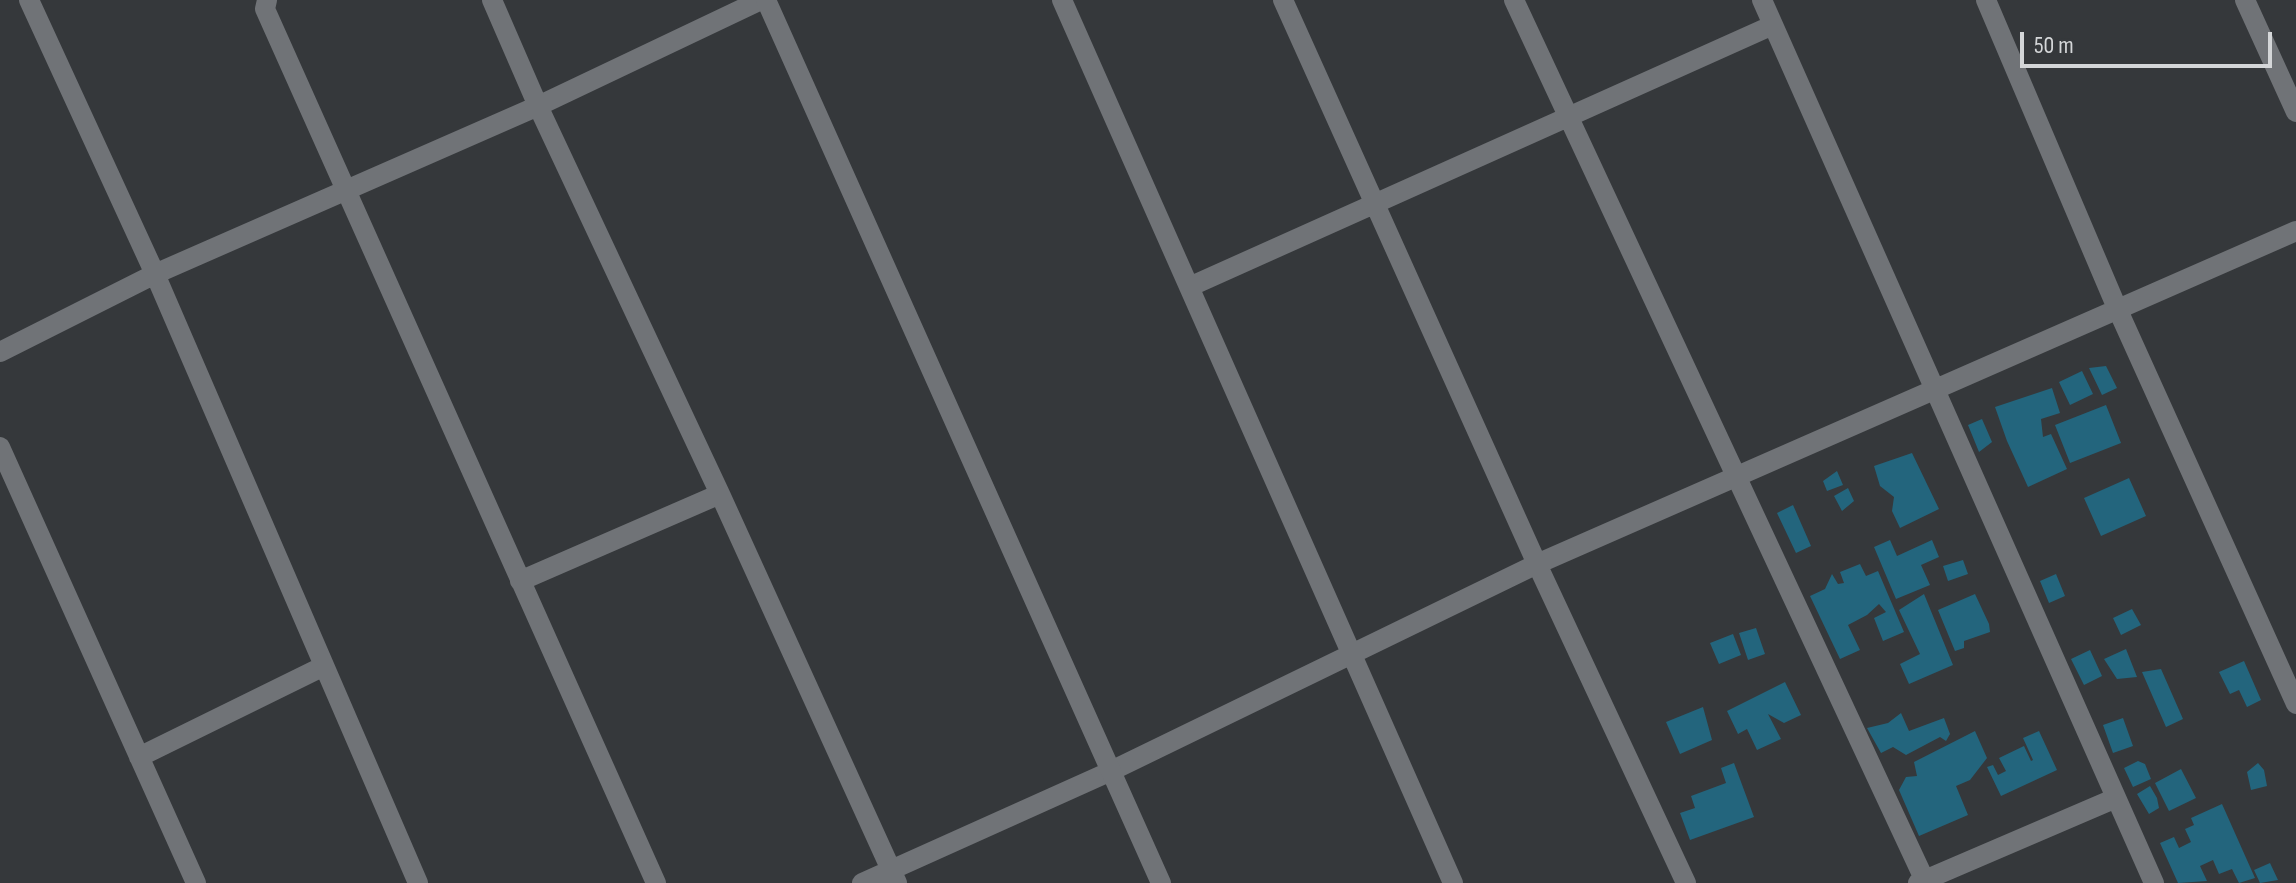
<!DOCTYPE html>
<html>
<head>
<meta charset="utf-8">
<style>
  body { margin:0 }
  #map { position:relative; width:2296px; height:883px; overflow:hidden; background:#35383b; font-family:"Sofia Sans Condensed",sans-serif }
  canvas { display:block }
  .scale { position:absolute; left:2020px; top:32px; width:252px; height:36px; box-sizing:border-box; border:4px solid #d4d6d8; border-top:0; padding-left:10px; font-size:24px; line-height:28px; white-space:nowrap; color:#d4d6d8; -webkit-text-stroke:6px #35383b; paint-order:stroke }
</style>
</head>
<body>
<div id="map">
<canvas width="2296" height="883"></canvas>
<div class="scale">50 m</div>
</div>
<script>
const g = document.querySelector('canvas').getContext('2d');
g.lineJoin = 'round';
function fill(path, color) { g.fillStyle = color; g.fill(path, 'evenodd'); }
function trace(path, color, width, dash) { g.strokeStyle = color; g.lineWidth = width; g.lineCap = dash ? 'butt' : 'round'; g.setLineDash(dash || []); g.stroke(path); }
const building = new Path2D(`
  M2106,366L2117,388L2102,395L2089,368Z
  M2082,371L2093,394L2070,405L2059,382Z
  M2052,388L2060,413L2041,419L2043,437L2051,434L2067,469L2028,487L2007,441L1995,407Z
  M2106,405L2121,443L2070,463L2055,425Z
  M1982,419L1992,442L1979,452L1968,425Z
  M1912,453L1939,509L1900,528L1892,511L1894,497L1880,486L1874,466Z
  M1837,471L1843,485L1827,491L1823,481Z
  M2129,478L2146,516L2101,536L2084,498Z
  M1848,488L1854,501L1842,511L1834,496Z
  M1793,505L1811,546L1796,553L1777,513Z
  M1890,540L1897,556L1932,540L1939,557L1921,565L1930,585L1896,599L1874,547Z
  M1963,560L1968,574L1948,581L1943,566Z
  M1860,564L1866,576L1878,571L1904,632L1883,641L1874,618L1886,612L1879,604L1867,615L1848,625L1860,650L1840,659L1810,596L1825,589L1832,574L1838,584L1844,583L1840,572Z
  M2056,574L2065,596L2049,603L2040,581Z
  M1924,594L1953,665L1909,684L1900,664L1920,654L1899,610Z
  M1975,594L1989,624L1990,632L1964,641V648L1955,651L1938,610Z
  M2132,609L2141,625L2121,635L2113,618Z
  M1756,628L1765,654L1748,660L1739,633Z
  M1733,634L1741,655L1719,664L1710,643Z
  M2126,649L2137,677L2117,679L2104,659Z
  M2090,650L2102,676L2084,685L2071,659Z
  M2244,661L2261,700L2247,707L2239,690L2230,694L2219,672Z
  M2161,669L2183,719L2166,727L2142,672Z
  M1785,682L1801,715L1784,723L1768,714L1781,739L1757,750L1747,729L1738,734L1727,711Z
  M1703,707L1712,740L1680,754L1666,722Z
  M1901,713L1909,731L1944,718L1950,734L1946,741L1940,737L1906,755L1893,747L1881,753L1867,728L1888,723Z
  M2123,718L2133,746L2113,753L2103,725Z
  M1975,731L1987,758L1970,780L1956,786L1968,815L1919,836L1899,790L1906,777L1917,776L1914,762Z
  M2039,731L2057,770L2001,796L1987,767L1993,765L1998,775L2006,771L1999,758L2024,746L2031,761L2033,760L2023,738Z
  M2138,761L2145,764L2151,779L2133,787L2124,768Z
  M1734,763L1754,817L1690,840L1680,813L1695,808L1691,796L1726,783L1721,768Z
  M2258,763L2264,770L2267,786L2251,790L2247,772Z
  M2181,769L2196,798L2169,811L2155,783Z
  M2150,786L2157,798L2159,808L2149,814L2137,794Z
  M2222,804L2255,878L2239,883L2232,869L2219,874L2213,860L2200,866L2207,881L2178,883L2160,843L2174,837L2179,848L2191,842L2185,829L2194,825L2191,818Z
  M2270,863L2278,880L2260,883L2254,870Z`);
const minor = new Path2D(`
  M29,0L155,274L418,883
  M267,0L265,9L656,883
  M492,0L538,106L720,494L897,883
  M1062,0L1453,883
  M1283,0L1537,564L1686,883
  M1514,0L1926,883
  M1762,0L2154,883
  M1986,0L2117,308L2296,704
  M2245,0L2296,112
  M1189,287L1773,25
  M0,352L155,274L538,106L761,0
  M0,447L196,883
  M520,581L720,494
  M139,757L324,666
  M862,883L1109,772L1537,564L2296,231
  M1918,883L2116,798`);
const tertiary = new Path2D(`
  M766,0L1161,883`);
fill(building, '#23657d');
trace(minor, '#707377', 20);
trace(tertiary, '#707377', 20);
</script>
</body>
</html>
